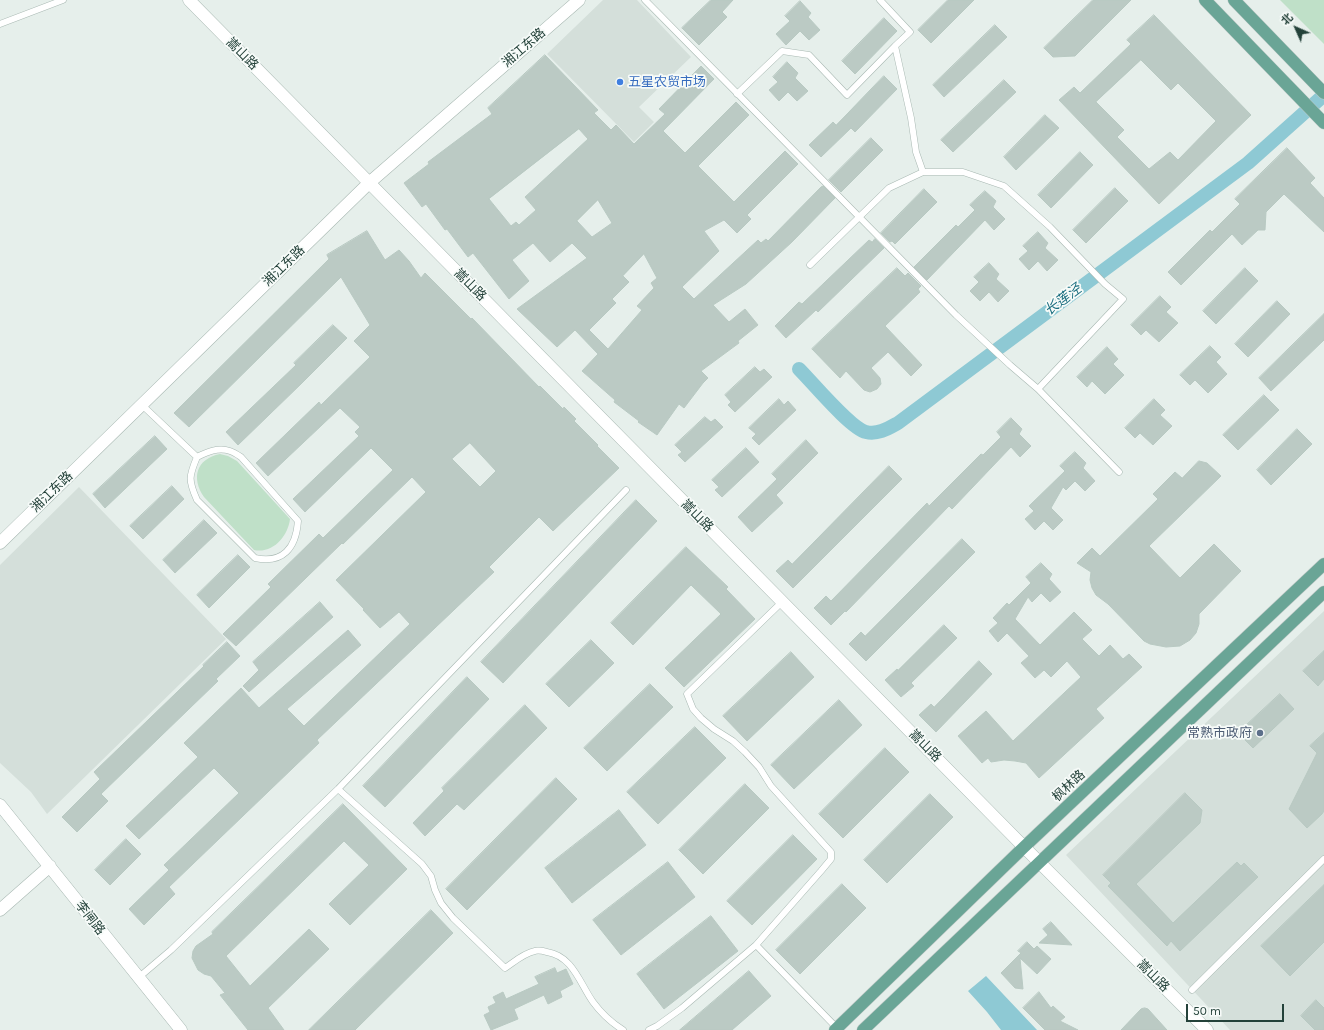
<!DOCTYPE html>
<html>
<head>
<meta charset="utf-8">
<style>
  body { margin:0 }
  #map { position:relative; width:1324px; height:1030px; overflow:hidden; background:#e6efeb; font-family:Karla,"Noto Sans SC",sans-serif }
  canvas { display:block }
  .north { position:absolute; left:1276px; top:8px; width:40px; height:40px; -webkit-text-stroke:3px #f7fbf9; paint-order:stroke; rotate:315deg; font-size:11px; font-weight:700; line-height:16px; text-align:center; color:#24423a }
  .north::after { content:''; display:block; margin:auto; width:14px; height:18px; background:#24423a; clip-path:polygon(50% 0,100% 100%,50% 72%,0 100%) }
  .scale { position:absolute; left:1186px; top:1004px; width:98px; height:18px; box-sizing:border-box; border:2px solid #24423a; border-top:0; padding-left:5px; font-size:12px; line-height:14px; white-space:nowrap; color:#24423a; -webkit-text-stroke:3px #f7fbf9; paint-order:stroke }
</style>
</head>
<body>
<div id="map">
<canvas width="1324" height="1030"></canvas>
<div class="north">北</div>
<div class="scale">50 m</div>
</div>
<script>
const g = document.querySelector('canvas').getContext('2d');
g.lineJoin = 'round';
function fill(path, color) { g.fillStyle = color; g.fill(path, 'evenodd'); }
function trace(path, color, width, dash) { g.strokeStyle = color; g.lineWidth = width; g.lineCap = dash ? 'butt' : 'round'; g.setLineDash(dash || []); g.stroke(path); }
function write(font, color, halo, rows, align = 'center') {
  g.font = font + ' Karla,"Noto Sans SC",sans-serif'; g.lineWidth = 3.5; g.setLineDash([]); g.textBaseline = 'middle'; g.strokeStyle = halo; g.fillStyle = color; for (const [text, x, y, turn = 0] of rows) {
    g.save(); g.translate(x, y); g.rotate((+turn || 0) * Math.PI / 180); g.textAlign = isNaN(turn) ? turn : align; if (halo) g.strokeText(text, 0, 0); g.fillText(text, 0, 0); g.restore();
  }
}
const built = new Path2D(`
  M603,0H637L691,57L639,107L654,122L634,142L547,54Z
  M79,487L226,639L47,814L31,792L0,763V565Z
  M1324,611V1030H1230L1066,855Z`);
const green = new Path2D(`
  M1280,0H1324V44Z
  M220,454L228,456L237,461L290,519C288,536 273,554 254,550L204,497C191,478 196,459 220,454Z`);
const water = new Path2D(`
  M986,976L1037,1030H1001L987,1012L968,991Z`);
const canal = new Path2D(`
  M799,369C812,382 851,429 866,432C878,435 889,428 898,423L1248,163L1324,95`);
const building = new Path2D(`
  M711,0H733L722,12L727,17L699,45L682,28Z
  M948,0H974L931,43L918,30Z
  M1093,0H1131L1075,56L1053,57L1044,48Z
  M800,1L811,13L808,17L820,30L809,40L800,31L786,45L776,34L790,21L785,16Z
  M1154,15L1251,115L1159,204L1059,100L1074,87L1080,93L1131,44L1127,40ZM1141,60L1171,90L1178,83L1216,121L1178,160L1170,152L1149,169L1117,137L1124,130L1096,102Z
  M884,18L897,31L855,74L842,61Z
  M995,25L1007,37L944,97L933,85Z
  M545,55L598,110L594,113L611,130L616,125L634,144L665,114L659,109L701,66L714,79L663,131L685,153L736,102L749,115L698,166L734,202L785,151L798,164L747,215L751,219L737,233L724,220L704,231L719,251L682,287L694,299L758,240L761,243L766,239L768,241L821,187L823,186L835,198L792,242L746,284L713,305L729,322L745,309L758,325L738,341L739,343L701,371L708,378L703,383L684,408L679,404L657,435L638,422L639,421L614,402L615,400L582,371L598,354L575,330L557,347L517,309L587,258L572,243L550,262L533,243L512,260L529,281L509,299L473,253L468,257L447,229L445,230L426,204L422,207L404,183L429,164L428,162L492,114L488,108ZM579,129L588,139L525,197L536,210L519,225L516,222L511,226L489,199ZM598,200L612,223L592,237L577,221ZM644,254L657,278L651,283L654,288L637,306L642,310L608,349L589,330L616,303L612,299L629,282L623,276Z
  M787,62L798,73L795,78L808,91L797,101L788,92L779,101L769,90L778,82L773,77Z
  M884,76L897,89L855,132L851,128L821,157L809,145L833,122L836,125Z
  M1004,80L1016,92L953,152L941,140Z
  M1045,115L1059,128L1016,170L1004,157Z
  M871,138L883,150L841,192L829,180Z
  M1287,148L1315,178L1310,183L1324,198V232L1284,194L1266,212L1265,230H1258L1242,245L1232,234L1181,285L1168,272L1210,230L1212,232L1240,204L1235,199Z
  M1080,152L1093,165L1051,208L1038,195Z
  M1115,188L1128,201L1086,243L1073,230Z
  M924,189L937,202L895,244L892,241L890,242L881,233Z
  M985,191L996,201L993,207L1005,219L994,230L985,220L927,280L914,267L956,225L958,227L975,210L970,205Z
  M367,231L385,260L399,250L409,261L421,278L425,273L471,319L472,318L539,387L540,386L563,409L564,407L576,419L574,421L598,445L597,446L619,468L553,531L539,517L489,567L494,572L317,740L319,743L169,887L175,894L144,925L129,909L169,870L164,865L239,793L214,768L139,839L126,826L198,757L184,743L241,688L259,708L348,630L361,645L287,709L304,726L410,624L399,612L380,628L363,610L364,609L336,580L426,492L412,477L343,544L342,543L236,646L223,634L271,587L268,584L319,534L323,538L393,470L371,448L305,512L293,499L359,436L355,432L360,427L340,408L268,476L256,463L319,402L321,405L370,357L354,341L370,325L341,277L189,427L174,413L329,259L327,255ZM470,443L496,471L480,487L452,459Z
  M1038,232L1048,243L1045,248L1058,260L1047,271L1038,261L1029,270L1019,259L1028,251L1023,246Z
  M875,239L884,248L818,312L816,310L786,338L775,326L799,302L802,304L869,240L872,242Z
  M989,263L999,274L996,279L1009,291L998,302L989,292L980,301L970,291L979,282L974,277Z
  M897,268L905,276L908,273L921,286L918,289L920,292L885,326L922,365L911,376L888,352L871,368L880,378L881,384L877,389L870,392L864,390L846,371L840,378L812,349Z
  M1245,268L1258,281L1216,324L1203,311Z
  M1160,296L1171,307L1166,312L1178,323L1159,342L1146,330L1141,335L1131,325Z
  M1277,301L1290,314L1248,357L1235,344Z
  M1324,314V340L1271,391L1259,378Z
  M333,325L347,338L301,384L238,445L226,432L296,365L294,363Z
  M1210,346L1221,357L1216,362L1227,374L1208,393L1195,380L1190,385L1180,375Z
  M1107,347L1118,359L1113,364L1124,375L1105,394L1092,381L1087,387L1077,377Z
  M755,367L760,372L764,369L772,377L735,412L728,405L731,402L725,395Z
  M1264,395L1279,410L1238,450L1223,435Z
  M779,399L784,405L788,401L796,410L759,445L752,438L756,434L749,428Z
  M1154,399L1165,410L1160,415L1172,426L1153,445L1140,433L1135,438L1125,428Z
  M705,417L711,422L715,419L723,427L685,462L678,455L682,452L675,445Z
  M1011,418L1022,429L1019,434L1031,446L1020,457L1011,447L952,509L949,506L846,612L845,611L831,625L814,608L826,596L831,601L927,503L929,506L981,454L983,455L1001,437L997,432Z
  M1297,429L1312,444L1271,485L1257,470Z
  M155,436L167,449L105,508L93,494Z
  M806,440L818,453L776,495L783,503L752,532L738,517L777,479L772,474Z
  M746,448L759,462L722,497L715,490L719,487L712,480Z
  M1075,452L1086,463L1083,468L1095,481L1085,491L1075,481L1066,490L1063,487L1051,508L1063,520L1053,530L1044,521L1035,530L1025,519L1034,511L1029,506L1065,471L1060,466Z
  M1199,461L1207,463L1221,476L1149,546L1180,578L1214,544L1241,571L1199,614V624L1196,633L1190,640L1180,646L1166,647L1150,644L1144,641L1108,604L1096,595L1092,588L1090,580L1091,572L1077,563L1092,548L1100,556L1158,499L1153,494L1175,472L1182,478Z
  M889,466L902,479L793,588L776,571L788,560L792,564Z
  M172,486L184,499L143,539L130,526Z
  M636,500L657,521L503,683L481,662Z
  M204,520L217,533L175,573L163,560Z
  M962,539L975,552L866,661L849,644L861,632L865,636Z
  M686,547L728,587L726,589L755,619L684,687L665,668L721,614L691,585L633,645L611,623Z
  M238,555L250,567L209,608L197,595Z
  M1041,563L1052,574L1049,579L1061,592L1050,602L1041,593L1032,602L1028,597L1015,619L1040,645L1074,612L1092,630L1082,639L1099,656L1110,645L1123,659L1129,654L1142,667L1096,709L1104,718L1039,778L1026,763L1015,761L1004,760L991,762L988,758L982,763L958,736L986,711L1013,741L1081,677L1067,661L1051,677L1044,670L1035,678L1021,663L1029,656L1007,633L998,642L989,631L998,623L993,618L1007,603L1009,605L1031,583L1026,577Z
  M320,602L333,617L249,692L243,686L259,670L253,662Z
  M944,625L957,638L911,683L914,686L901,697L885,680L897,669L898,670Z
  M591,640L614,663L569,707L546,684Z
  M227,642L240,656L216,679L218,681L101,794L108,801L77,832L62,817L100,779L94,772L204,666L203,665Z
  M1324,651V679L1318,686L1303,671Z
  M791,652L814,677L747,741L723,716Z
  M979,661L992,674L936,732L919,715L931,704L934,707Z
  M467,677L489,699L385,807L363,786Z
  M650,684L673,707L607,771L584,748Z
  M1280,694L1294,709L1253,748L1238,733Z
  M839,700L862,725L794,789L771,765Z
  M525,705L547,728L464,810L457,804L425,836L413,823L444,791L442,788Z
  M695,727L726,758L658,824L627,792Z
  M1324,733V811L1322,814L1307,828L1289,809L1317,753L1310,746Z
  M885,748L909,772L843,838L819,814Z
  M556,778L577,799L467,910L446,889Z
  M745,784L769,808L703,874L679,850Z
  M1185,793L1202,810L1200,823L1136,884L1173,923L1237,862L1241,866L1244,863L1258,877L1180,951L1171,941L1167,946L1108,886L1111,883L1103,875Z
  M930,794L953,817L887,883L864,860Z
  M343,804L407,869L350,925L329,904L369,865L344,841L226,956L250,986L309,929L329,949L268,1008L284,1030H248L220,995L225,993L211,976L204,974L198,970L192,958L193,951L196,946L213,934L212,932Z
  M619,810L646,845L572,903L545,868Z
  M793,835L817,859L752,925L727,901Z
  M126,839L141,854L110,885L95,870Z
  M668,862L695,897L621,955L593,920Z
  M842,884L866,908L800,974L776,950Z
  M1324,885V942L1290,976L1261,946Z
  M431,910L453,933L355,1030H309Z
  M711,916L738,951L664,1009L637,974Z
  M1051,922L1072,945L1039,943L1048,935L1043,929Z
  M1027,942L1034,949L1037,946L1051,959L1037,974L1020,958L1023,989L1015,988L1001,973L1021,953L1018,951Z
  M555,968L557,973L566,969L573,984L560,991L562,997L548,1004L544,995L514,1009L518,1019L491,1030L484,1015L490,1012L488,1007L496,1003L493,997L503,992L506,999L539,984L535,977Z
  M749,971L771,996L732,1030H680Z
  M1039,992L1051,1008L1053,1006L1065,1017L1060,1021L1078,1030H1045L1023,1008Z
  M1316,1000L1324,1008V1030H1315L1301,1016Z
  M1145,1008L1148,1009L1167,1030H1121L1141,1009Z`);
const service = new Path2D(`
  M645,0L956,315L1010,365L1038,389L1119,472
  M880,0L910,32L895,46
  M0,24L63,0
  M737,94L782,51L809,55L847,95L895,46L911,118L916,152L923,172
  M810,265L889,188L923,172H963L1004,186L1050,227L1105,284L1123,299L1038,389
  M142,405L197,457C189,476 188,480 197,500L255,558C283,564 296,548 298,521L241,457C238,455 233,452 230,451C218,447 207,452 197,457
  M338,789L422,864L431,876L435,890L441,903L453,918L505,968C514,962 524,953 535,951C538,950 543,951 547,952C573,956 580,984 593,1002C601,1013 612,1023 623,1030
  M756,945L821,871L831,859V852L771,786L759,767L745,752L733,741L714,729L701,718L693,709L687,694L782,602
  M138,978L171,950L338,789L626,490
  M1192,990L1324,859
  M649,1030L657,1026L682,1008L756,945L837,1028`);
const tertiary = new Path2D(`
  M189,0L1024,847L1207,1030
  M0,543L369,183L579,0
  M0,805L181,1030
  M0,910L50,866`);
const primary = new Path2D(`
  M1205,0L1324,123
  M1234,0L1324,93
  M835,1030L1024,847L1324,564
  M863,1030L1324,592`);
const markers = [
  [620,82,4,"#3f7fe0"],
  [1260,733,4,"#5c6f8a"]
];
const streetNames = [
  ["湘江东路",524,48,-41],
  ["嵩山路",242,54,45],
  ["湘江东路",284,266,-44],
  ["嵩山路",470,285,45],
  ["湘江东路",52,492,-44],
  ["嵩山路",697,516,45],
  ["嵩山路",925,746,45],
  ["枫林路",1069,786,-43],
  ["李闸路",90,918,52],
  ["嵩山路",1153,976,45]
];
const shopNames = [
  ["五星农贸市场",628,82]
];
const serviceNames = [
  ["常熟市政府",1252,733]
];
const waterNames = [
  ["长莲泾",1063,300,-37]
];
fill(built, '#d4dfda');
fill(green, '#bfe0c8');
fill(water, '#8ec9d4');
trace(canal, '#8ec9d4', 14);
fill(building, '#bbcac4');
trace(building, '#b8c9c2', 1);
trace(service, '#a8b8b2', 7);
trace(tertiary, '#a8b8b2', 13);
trace(primary, '#c2cac8', 13);
trace(service, '#fff', 6);
trace(tertiary, '#fff', 12);
trace(primary, '#6aa596', 12);
for (const [x, y, r, color] of markers) { const dot = new Path2D(); dot.arc(x, y, r, 0, 2 * Math.PI); g.fillStyle = color; g.fill(dot); trace(dot, '#f7fbf9', 1.5); }
write('13px', '#24423a', '#f7fbf9', streetNames);
write('13px', '#366cbe', '#f7fbf9', shopNames, 'left');
write('13px', '#4e5e75', '#f7fbf9', serviceNames, 'right');
write('italic 14px', '#1c6f80', '#f7fbf9', waterNames);
</script>
</body>
</html>
